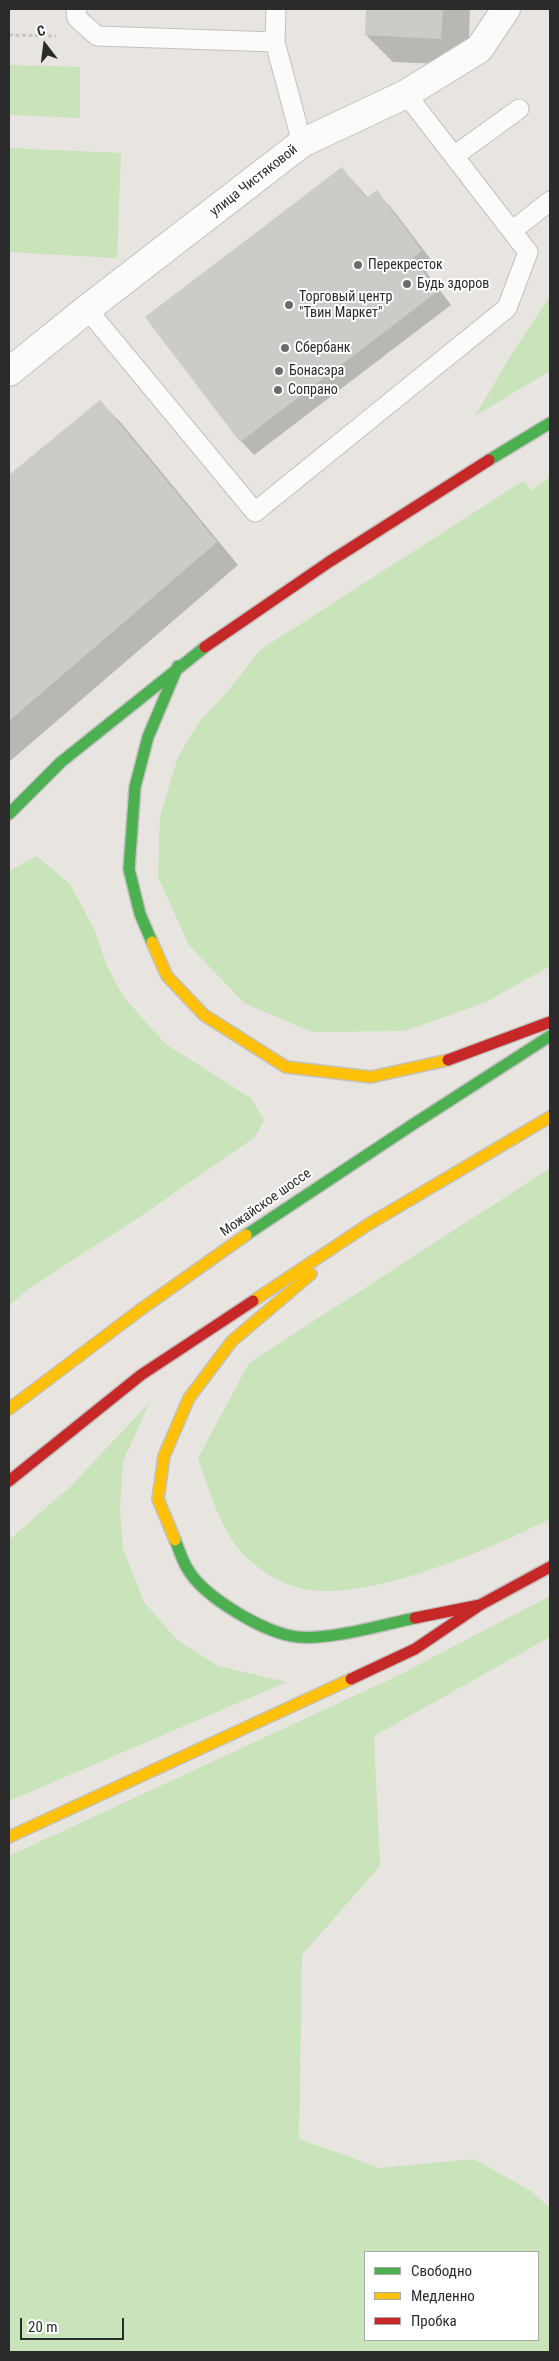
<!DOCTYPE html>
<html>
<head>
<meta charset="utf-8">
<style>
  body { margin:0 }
  #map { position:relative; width:559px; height:2361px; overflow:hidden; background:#e8e5e0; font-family:"Roboto Condensed",sans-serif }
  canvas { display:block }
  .frame { position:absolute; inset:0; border:10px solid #2b2b2b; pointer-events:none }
  .legend { position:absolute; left:364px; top:2251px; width:175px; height:90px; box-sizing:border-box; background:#fff; border:1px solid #aaa; margin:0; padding:6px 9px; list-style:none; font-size:15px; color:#2b2b2b }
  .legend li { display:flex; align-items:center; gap:10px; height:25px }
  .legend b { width:25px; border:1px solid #aaa }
  .north { position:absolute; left:20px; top:20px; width:50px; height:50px; -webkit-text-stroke:4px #fff; paint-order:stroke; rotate:345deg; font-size:14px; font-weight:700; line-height:20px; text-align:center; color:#2b2b2b }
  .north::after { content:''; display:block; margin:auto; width:18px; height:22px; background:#2b2b2b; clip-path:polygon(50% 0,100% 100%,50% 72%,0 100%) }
  .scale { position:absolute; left:20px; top:2318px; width:104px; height:22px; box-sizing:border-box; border:2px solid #2b2b2b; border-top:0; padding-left:6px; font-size:15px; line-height:18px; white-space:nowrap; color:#2b2b2b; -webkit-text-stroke:4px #fff; paint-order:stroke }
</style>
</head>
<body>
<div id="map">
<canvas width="559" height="2361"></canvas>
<div class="frame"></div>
<ul class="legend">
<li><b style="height:6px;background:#4caf50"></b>Свободно</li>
<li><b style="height:6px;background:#ffc107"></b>Медленно</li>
<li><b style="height:6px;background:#c62828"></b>Пробка</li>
</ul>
<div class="north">С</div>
<div class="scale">20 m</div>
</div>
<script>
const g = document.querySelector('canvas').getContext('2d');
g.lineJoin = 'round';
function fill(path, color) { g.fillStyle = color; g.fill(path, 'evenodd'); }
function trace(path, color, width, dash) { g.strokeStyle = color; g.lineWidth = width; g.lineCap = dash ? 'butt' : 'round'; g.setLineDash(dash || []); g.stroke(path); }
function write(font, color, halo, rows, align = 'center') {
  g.font = font + ' "Roboto Condensed",sans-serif'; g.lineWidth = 4; g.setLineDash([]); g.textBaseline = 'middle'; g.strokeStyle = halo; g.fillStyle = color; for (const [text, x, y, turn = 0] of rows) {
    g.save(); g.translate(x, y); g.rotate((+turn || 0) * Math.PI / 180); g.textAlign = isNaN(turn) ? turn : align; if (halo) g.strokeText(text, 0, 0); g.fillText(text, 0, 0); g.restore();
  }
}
const green = new Path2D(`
  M9,65L80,67V118L9,115Z
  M9,148L121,153L117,258L9,252Z
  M550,296V371L475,416L513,352Z
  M550,477V966L486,1002L405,1031L312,1032L244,1003L189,945L158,877L160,816L178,757L199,722L228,691L260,650L523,481L532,490Z
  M37,856L70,884L95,931L107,966L123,996L142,1018L167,1045L251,1098L264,1120L255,1137L138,1218L28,1289L9,1306V871Z
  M550,1168V1519C491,1548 389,1593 323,1591C290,1591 258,1572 238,1548C220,1527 207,1484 198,1458L249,1363Z
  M150,1402L123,1461L120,1508L123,1549L144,1602L177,1640L218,1666L287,1682L9,1801V1540L71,1486Z
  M550,1596V1637L374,1736L380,1866L302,1955L299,2139L380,2168L474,2159L531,2191L550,2208V2352H9V1856L397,1676ZM365,2252H538V2340H365Z`);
const shadow = new Path2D(`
  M367,9H470L468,65L393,62L366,35Z
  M342,168L368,198L376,192L390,206L435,265L426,272L451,305L254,455L241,441Z
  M100,402L122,424L238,565L9,762V477Z`);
const building = new Path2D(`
  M366,9H443L441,39L365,35Z
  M342,167L366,198L377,190L422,251L413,258L438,291L240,442L145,317Z
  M100,400L217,542L9,721V475Z`);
const path = new Path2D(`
  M9,35L56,36`);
const lane = new Path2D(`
  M76,9L77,18L97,36L275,42
  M276,9L275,42L302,143
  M454,156L519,109
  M512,231L550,201
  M87,309L255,512L507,308L528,252L406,94`);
const street = new Path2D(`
  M9,372L87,309L302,143L406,94L479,49L506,9`);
const fast = new Path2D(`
  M489,460L550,423
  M9,814L61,762L205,647
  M152,942L140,914L129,869L135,787L148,737L178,666
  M246,1235L412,1125L550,1036
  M175,1540C179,1549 182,1560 187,1568C203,1597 266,1634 298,1637C331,1640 381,1625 415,1618`);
const slow = new Path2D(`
  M152,942L167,976L204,1015L286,1067L371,1077L448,1060
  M253,1301L369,1224L550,1117
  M9,1409L140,1310L246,1235
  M175,1540L158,1499L164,1456L189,1398L232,1341L311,1274
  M9,1837L351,1679`);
const jam = new Path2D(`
  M205,647L329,562L489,460
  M448,1060L550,1022
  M9,1481L141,1375L253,1301
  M415,1618L480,1605
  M351,1679L415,1649L480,1605L550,1567`);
const markers = [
  [358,265,5,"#6d6c6a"],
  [407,284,5,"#6d6c6a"],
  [289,305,5,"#6d6c6a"],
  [285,348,5,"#6d6c6a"],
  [279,371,5,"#6d6c6a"],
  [278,390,5,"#6d6c6a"]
];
const streetNames = [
  ["улица Чистяковой",254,181,-38],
  ["Можайское шоссе",266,1203,-35]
];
const poiNames = [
  ["Перекресток",368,265],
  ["Будь здоров",417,284],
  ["Торговый центр",299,297],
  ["\"Твин Маркет\"",299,313],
  ["Сбербанк",295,348],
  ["Бонасэра",289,371],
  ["Сопрано",288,390]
];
fill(green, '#c9e3ba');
fill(shadow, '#0003');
fill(building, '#cdcbc7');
trace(lane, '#c2c1c1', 21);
trace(street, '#c2c1c1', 30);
trace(fast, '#c2c1c1', 14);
trace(slow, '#c2c1c1', 14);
trace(jam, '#c2c1c1', 14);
trace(path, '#c8c7c7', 3, [4, 2.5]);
trace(lane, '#fcfbfa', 19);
trace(street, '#fcfbfa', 28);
trace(fast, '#4caf50', 11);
trace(slow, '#ffc107', 11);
trace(jam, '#c62828', 11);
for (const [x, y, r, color] of markers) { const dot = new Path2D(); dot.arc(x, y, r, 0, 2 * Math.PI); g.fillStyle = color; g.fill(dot); trace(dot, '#fff', 2); }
write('14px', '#2b2b2b', '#fff', streetNames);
write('14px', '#2b2b2b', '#fff', poiNames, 'left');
</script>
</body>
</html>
